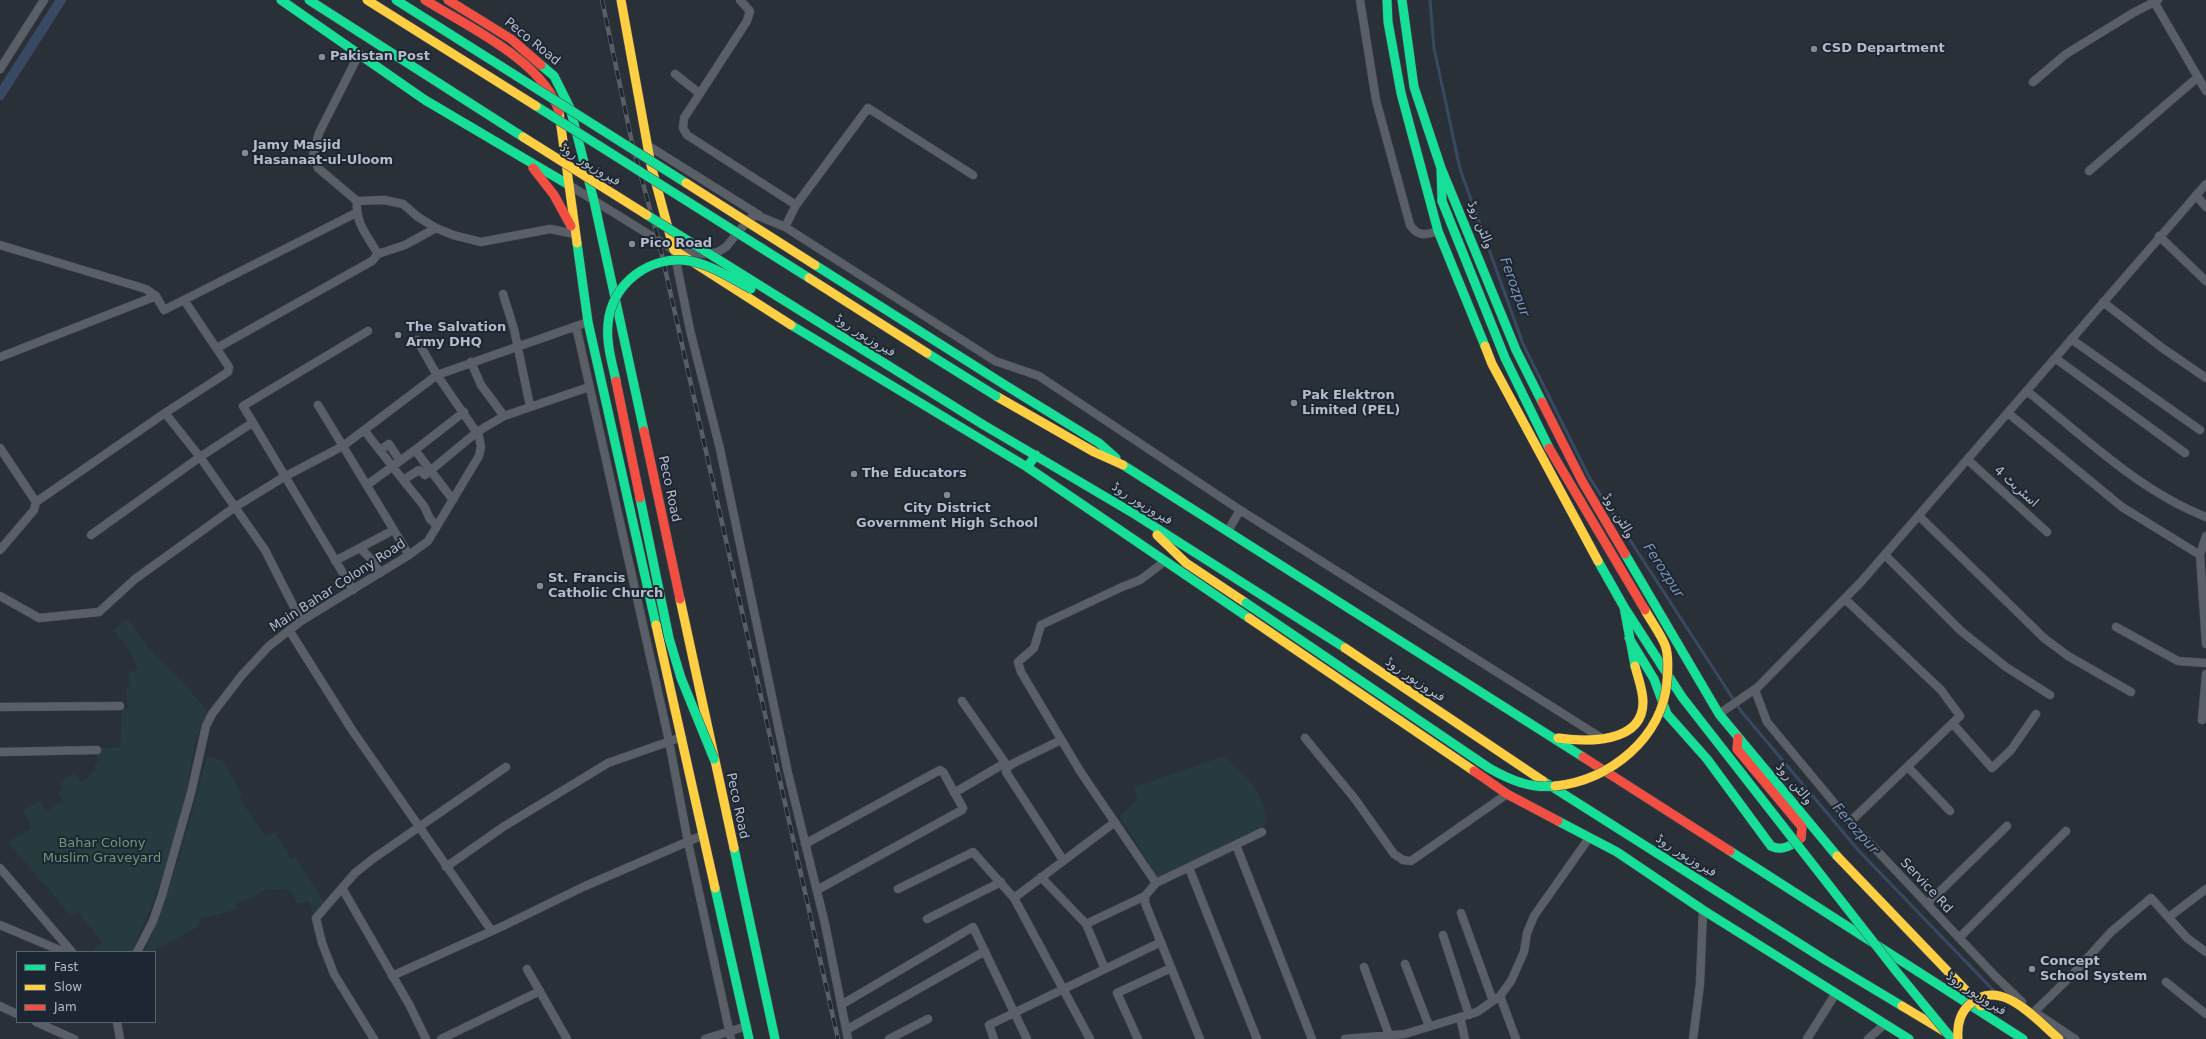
<!DOCTYPE html>
<html>
<head>
<meta charset="utf-8">
<style>
  body { margin:0 }
  #map { position:relative; width:2206px; height:1039px; overflow:hidden; background:#2a3038; font-family:"DejaVu Sans",sans-serif }
  canvas { display:block }
  .legend { position:absolute; left:16px; top:951px; width:140px; height:72px; box-sizing:border-box; background:#1d2633; border:1px solid #59626f; margin:0; padding:5px 7px; list-style:none; font-size:12px; color:#b4bcc9 }
  .legend li { display:flex; align-items:center; gap:8px; height:20px }
  .legend b { width:20px; border:1px solid #59626f }
</style>
</head>
<body>
<div id="map">
<canvas width="2206" height="1039"></canvas>
<ul class="legend">
<li><b style="height:5px;background:#16e098"></b>Fast</li>
<li><b style="height:5px;background:#ffcf43"></b>Slow</li>
<li><b style="height:5px;background:#f24e42"></b>Jam</li>
</ul>
</div>
<script>
const g = document.querySelector('canvas').getContext('2d');
g.lineJoin = 'round';
function fill(path, color) { g.fillStyle = color; g.fill(path, 'evenodd'); }
function trace(path, color, width, dash) { g.strokeStyle = color; g.lineWidth = width; g.lineCap = dash ? 'butt' : 'round'; g.setLineDash(dash || []); g.stroke(path); }
function write(font, color, halo, rows, align = 'center') {
  g.font = font + ' "DejaVu Sans","Noto Naskh Arabic",sans-serif'; g.lineWidth = 4; g.setLineDash([]); g.textBaseline = 'middle'; g.strokeStyle = halo; g.fillStyle = color; for (const [text, x, y, turn = 0] of rows) {
    g.save(); g.translate(x, y); g.rotate((+turn || 0) * Math.PI / 180); g.textAlign = isNaN(turn) ? turn : align; if (halo) g.strokeText(text, 0, 0); g.fillText(text, 0, 0); g.restore();
  }
}
const green = new Path2D(`
  M128,618L149,649L175,674L208,711C192,739 191,771 184,802C172,853 154,905 131,952H93V949L102,942L78,912L71,916L8,842L32,828L23,811L40,800L47,811L62,801L58,793L63,788L60,783L74,773L81,782L96,770L94,765L100,760L96,755L102,748L120,747L122,710L128,708L126,687L130,686L128,672L139,670L126,645L113,630Z
  M207,756L222,760L243,796L239,798L266,837L275,832L291,859L295,857L324,902L313,913L309,901L297,904C289,881 284,893 266,889L256,896L236,904L238,909L200,919L198,927L151,952H144C172,890 190,822 207,756Z
  M1224,756C1248,780 1259,784 1267,820L1262,828L1158,879L1120,816L1138,799L1134,787Z`);
const stream = new Path2D(`
  M1430,0L1434,48L1460,169L1523,344L1589,477L1741,711L1859,851L1995,992
  M2062,1035L2067,1039`);
const canal = new Path2D(`
  M0,95L61,0`);
const street = new Path2D(`
  M740,0L750,11L747,21L684,118L683,128L687,135L796,205L785,227
  M1360,0L1376,100L1410,225C1418,237 1425,235 1438,231
  M2153,0L2206,91
  M359,54L319,133L313,155L318,168L357,201L384,200L403,204L418,217L436,228L453,235L481,242L550,229L575,234
  M0,69L44,0
  M675,74L699,93
  M2033,82L2066,54L2133,13L2158,0
  M647,145L759,215
  M2089,171L2198,77
  M569,185L674,250L705,254L718,252L726,247L749,219L756,215L785,227L995,361L1039,376L1240,510L1603,739
  M2196,195L2206,207
  M357,201C355,223 367,235 378,254L405,245L436,228
  M796,205L868,108L973,175
  M2159,236L2206,281
  M0,245L146,289L156,296L164,310L356,213
  M675,256L690,330L720,449L788,773L825,924L848,1039
  M503,294L514,329L530,406
  M2103,302L2161,347L2206,378
  M576,326L669,741L688,842L731,1039
  M2071,339L2200,430
  M217,348L372,261L378,254
  M0,357L156,296
  M2055,358L2185,453
  M471,362L481,385L504,416
  M2027,391C2083,436 2139,491 2206,517
  M318,405L409,555
  M165,413L200,457L265,550L301,621
  M2008,413L2122,507L2200,555
  M364,430L403,480
  M0,448L36,502
  M380,450L389,444L400,461
  M1968,460L2047,532
  M367,485L415,450
  M453,500L415,450L464,412
  M1919,516L2044,638L2068,656L2131,692
  M437,526L430,519L424,506L403,480L419,470L425,475L477,432L504,416L589,387
  M1228,531L1240,510
  M91,535L200,457L252,423
  M2206,536L2200,555L2206,644
  M360,548L373,561L380,573
  M0,550L34,510L36,502L165,413L228,372L229,367L184,300
  M1885,555L1961,631L2006,667L2050,695
  M335,561L388,533
  M353,590L243,406L368,331
  M0,596L39,618L99,612L135,579L235,507L284,477L343,446L437,375L588,322
  M1845,599L1941,690L1960,716L1850,822
  M2116,627L2178,661L2206,663
  M289,630L352,730L491,930
  M1755,690L1767,722L1850,822L1995,976L2022,1002
  M962,701L1008,767
  M0,707L120,706
  M1719,714L1758,687L1861,582L2206,184
  M2202,720L2206,674
  M1953,724L1992,768L2011,750L2036,714
  M1305,738L1355,799L1394,854L1403,860L1411,861L1507,794
  M1061,740L1014,763L1008,767L1006,772L1063,860
  M0,752L97,750
  M1908,767L1950,811
  M954,793L1005,763
  M805,844L940,770L943,772L963,808L962,810L817,890
  M1236,845L1312,1039
  M446,867L503,827L608,763L682,737
  M0,868L72,952
  M1189,868L1257,1039
  M1041,877L1086,924L1105,969
  M1156,883L1080,771L1021,672L1018,662L1034,648L1041,625L1122,587L1140,580L1164,562
  M342,888L410,1006L426,1039
  M898,889L973,852L1014,898L1090,1039
  M1014,898L1115,822
  M1927,904L2007,826
  M1461,913L1493,1001
  M2169,917L2206,889
  M927,919L1001,882
  M1086,924L1145,896
  M0,925L64,952
  M1443,935L1469,1015
  M1959,938L2066,831
  M137,952L153,921L162,895L191,793L206,726L212,714L242,675L269,646L301,621L409,555L428,541L479,456L481,447L479,436L437,375L417,340
  M1405,964L1429,1026
  M1364,967L1389,1035
  M527,969L567,1039
  M392,976L503,926L583,887L703,835
  M2166,982L2206,1014
  M1500,996L1516,1039
  M841,1005L973,927L1027,1039
  M0,1006L17,1014
  M2034,1012L2074,973L2111,932L2151,898L2187,938L2206,952
  M2039,1015L2075,1039
  M1460,1017L1465,1039
  M36,1022L74,1039
  M117,1022L120,1039
  M846,1030L985,951
  M374,1039L334,974L322,943L316,918L355,873L374,858L506,767
  M441,1039L540,991
  M705,1039L747,1026
  M889,1039L928,1019
  M994,1039L989,1025L1161,942
  M1138,1039L1117,993L1171,968
  M1200,1039L1145,903V896L1156,883L1262,832
  M1345,1039L1405,1034L1477,1012L1500,996L1511,981L1524,952L1527,933L1534,916L1589,838
  M1693,1039L1700,984L1703,910
  M1807,1039L1836,993
  M1868,1039L1885,1024`);
const fast = new Path2D(`
  M281,0L425,100L569,185
  M1387,0L1388,22L1401,93L1438,231L1485,346
  M1402,0L1414,87L1441,168L1516,350L1542,402
  M541,65L554,76L570,108L594,201L644,431
  M1441,168L1442,201
  M577,243L588,322L656,625
  M791,325L1027,467L1036,455
  M1005,385L1099,443L1116,458
  M982,424L1136,515L1345,648
  M1123,465L1583,757
  M1027,467L1249,618
  M1625,554L1719,714L1837,856
  M1598,561L1624,607L1682,697
  M1624,607L1635,666
  M1629,638L1654,679L1667,714L1707,759L1771,846C1782,852 1792,845 1801,838
  M1543,781L1827,961L1902,1006
  M1558,821L1617,852L1703,910L1909,1039
  M734,848L775,1039
  M1730,851L2023,1039
  M715,888L749,1039`);
const slow = new Path2D(`
  M621,0L651,165L674,250
  M559,112L577,243
  M674,250L791,325
  M1485,346L1492,364L1598,561
  M996,396L1094,452L1123,465
  M1157,535L1186,563L1246,603
  M680,599L734,848
  M1249,618L1474,771
  M656,625L715,888
  M1345,648L1543,781
  M1558,738C1586,742 1643,744 1643,702C1643,690 1638,678 1635,666
  M1837,856L1981,1006
  M1902,1006L1947,1033`);
const jam = new Path2D(`
  M425,0C467,26 545,62 559,112
  M448,0L511,39L541,65
  M533,168L554,195L571,226
  M1542,402L1582,481L1625,554
  M644,431L680,599
  M1738,738L1737,749L1802,827L1801,838
  M1583,757L1730,851
  M1474,771L1507,794L1558,821`);
const rail = new Path2D(`
  M602,0L633,147L659,242L838,1039`);
const fastBridge = new Path2D(`
  M309,0L523,137
  M396,0L686,183
  M536,106L809,278
  M1442,201L1505,358L1549,448
  M647,215L982,424
  M815,265L1005,385
  M927,353L996,396
  M616,381C612,362 606,343 608,324C611,284 650,254 690,261C712,265 732,279 751,289
  M640,498L669,638L681,678L714,759
  M1246,603L1489,768C1510,780 1531,789 1555,786
  M1682,697L1896,971L1952,1039`);
const slowBridge = new Path2D(`
  M367,0L536,106
  M523,137L647,215
  M686,183L815,265
  M809,278L927,353
  M1555,786C1610,781 1663,737 1667,681C1668,670 1669,655 1665,645C1660,633 1651,621 1645,610
  M1958,1039C1957,1026 1959,1014 1969,1005C2000,975 2036,1020 2059,1039`);
const jamBridge = new Path2D(`
  M616,381L640,498
  M1549,448L1645,610`);
const markers = [
  [1814,49,4,"#848b96"],
  [322,57,4,"#848b96"],
  [245,153,4,"#848b96"],
  [632,244,4,"#848b96"],
  [398,335,4,"#848b96"],
  [1294,403,4,"#848b96"],
  [854,474,4,"#848b96"],
  [947,495,4,"#848b96"],
  [540,586,4,"#848b96"],
  [2032,969,4,"#848b96"]
];
const streetNames = [
  ["Peco Road",532,42,39],
  ["فیروزپور روڈ",590,165,32],
  ["والٹن روڈ",1480,225,68],
  ["فیروزپور روڈ",865,336,32],
  ["اسٹریٹ 4",2016,487,42],
  ["Peco Road",669,489,78],
  ["فیروزپور روڈ",1142,504,32],
  ["والٹن روڈ",1618,516,59],
  ["Main Bahar Colony Road",338,586,-33],
  ["فیروزپور روڈ",1415,680,34],
  ["والٹن روڈ",1794,784,50],
  ["Peco Road",737,806,78],
  ["فیروزپور روڈ",1686,856,32],
  ["Service Rd",1926,886,47],
  ["فیروزپور روڈ",1976,994,33]
];
const poiNames = [
  ["CSD Department",1822,49],
  ["Pakistan Post",330,57],
  ["Jamy Masjid",253,146],
  ["Hasanaat-ul-Uloom",253,161],
  ["Pico Road",640,244],
  ["The Salvation",406,328],
  ["Army DHQ",406,343],
  ["Pak Elektron",1302,396],
  ["Limited (PEL)",1302,411],
  ["The Educators",862,474],
  ["City District",947,509,"center"],
  ["Government High School",947,524,"center"],
  ["St. Francis",548,579],
  ["Catholic Church",548,594],
  ["Concept",2040,962],
  ["School System",2040,977]
];
const parkNames = [
  ["Bahar Colony",102,844],
  ["Muslim Graveyard",102,859]
];
const waterNames = [
  ["Ferozpur",1514,287,70],
  ["Ferozpur",1663,571,57],
  ["Ferozpur",1855,829,49]
];
fill(green, '#273a3e');
trace(stream, '#384963', 3);
trace(canal, '#384963', 10);
trace(street, '#484c53', 9);
trace(fast, '#484c53', 10);
trace(slow, '#484c53', 10);
trace(jam, '#484c53', 10);
trace(street, '#5a5e66', 8);
trace(fast, '#16e098', 9);
trace(slow, '#ffcf43', 9);
trace(jam, '#f24e42', 9);
trace(rail, '#595d64', 4.5);
trace(rail, '#1d2633', 3, [9]);
trace(fastBridge, '#484c53', 10, []);
trace(slowBridge, '#484c53', 10, []);
trace(jamBridge, '#484c53', 10, []);
trace(fastBridge, '#16e098', 9);
trace(slowBridge, '#ffcf43', 9);
trace(jamBridge, '#f24e42', 9);
for (const [x, y, r, color] of markers) { const dot = new Path2D(); dot.arc(x, y, r, 0, 2 * Math.PI); g.fillStyle = color; g.fill(dot); trace(dot, '#1d2633', 1.5); }
write('13px', '#b4bcc9', '#1d2633', streetNames);
write('bold 13px', '#b4bcc9', '#1d2633', poiNames, 'left');
write('13px', '#6b9a76', '#1d2633', parkNames);
write('italic 14px', '#7c92b1', '#1d2633', waterNames);
</script>
</body>
</html>
